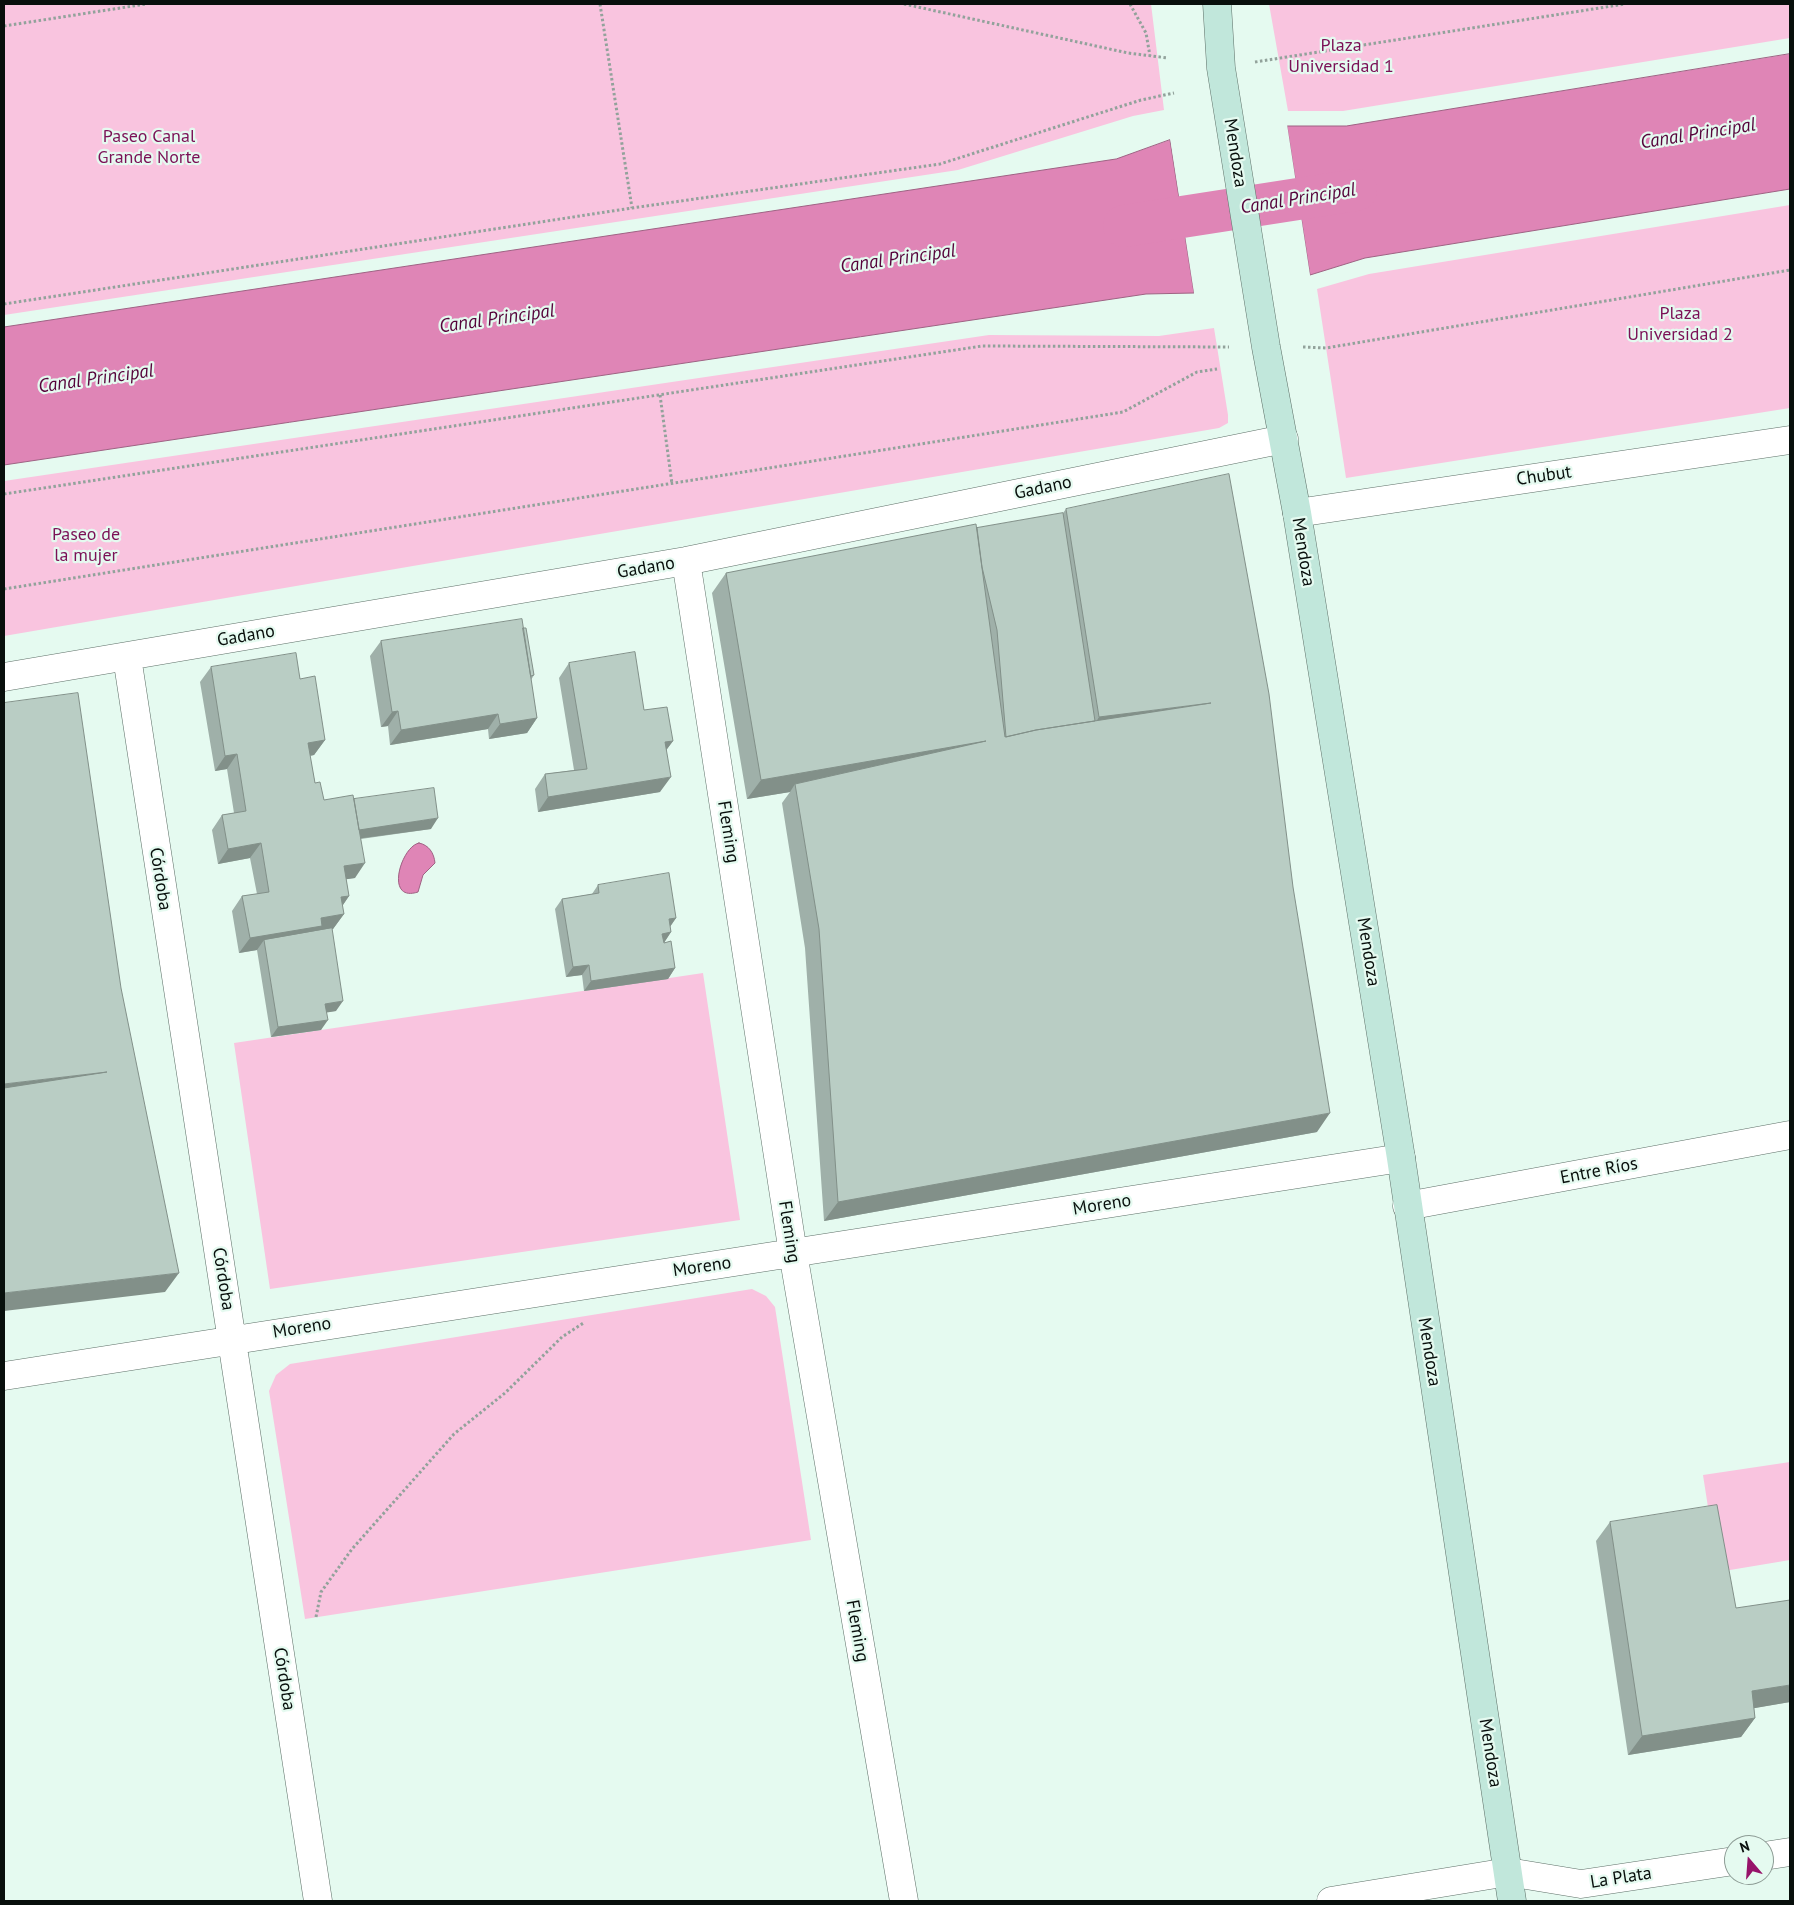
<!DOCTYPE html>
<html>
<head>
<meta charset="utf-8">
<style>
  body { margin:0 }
  #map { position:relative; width:1794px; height:1905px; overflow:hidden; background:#e5faf0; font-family:"PT Sans",sans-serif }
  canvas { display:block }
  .frame { position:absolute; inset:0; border:5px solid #080f0c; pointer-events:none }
  .north { position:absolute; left:1724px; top:1835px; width:50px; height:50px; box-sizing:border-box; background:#e5faf0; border:1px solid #8d9c95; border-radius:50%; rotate:342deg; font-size:14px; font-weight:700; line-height:20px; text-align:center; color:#080f0c }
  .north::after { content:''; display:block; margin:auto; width:18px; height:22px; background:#97136a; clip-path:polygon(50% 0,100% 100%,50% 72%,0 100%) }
</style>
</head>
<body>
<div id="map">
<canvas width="1794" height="1905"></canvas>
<div class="frame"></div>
<div class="north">N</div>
</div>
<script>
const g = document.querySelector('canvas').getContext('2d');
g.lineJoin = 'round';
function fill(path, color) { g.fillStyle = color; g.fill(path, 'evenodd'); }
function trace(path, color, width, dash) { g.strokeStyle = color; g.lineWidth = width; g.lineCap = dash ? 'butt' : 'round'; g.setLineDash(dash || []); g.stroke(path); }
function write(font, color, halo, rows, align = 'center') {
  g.font = font + ' "PT Sans",sans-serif'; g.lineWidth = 4.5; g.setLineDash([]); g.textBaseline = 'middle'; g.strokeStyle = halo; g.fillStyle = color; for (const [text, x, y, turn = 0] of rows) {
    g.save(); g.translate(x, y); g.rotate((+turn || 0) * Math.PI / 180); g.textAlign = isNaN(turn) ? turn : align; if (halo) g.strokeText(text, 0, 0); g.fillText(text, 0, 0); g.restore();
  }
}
const green = new Path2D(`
  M4,4H1151L1164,110L1133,116L958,170L4,315Z
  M1269,4H1790V38L1343,111H1288Z
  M1790,205V408L1346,478L1317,289L1369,274Z
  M1214,328L1228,415V423L1219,428L4,636V481L989,335L1159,336Z
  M703,973L740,1220L270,1289L234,1043Z
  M752,1289L766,1296L775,1307L811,1540L305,1619L269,1391L276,1375L290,1364Z
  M1790,1462V1560L1718,1572L1703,1475Z`);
const water = new Path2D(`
  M1790,54V189L1365,258L1310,275L1287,126H1346Z
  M1170,140L1194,293L1146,294L4,465V327L1116,159Z
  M419,843C429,845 434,853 435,863L423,875L418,892C384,903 401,846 419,843Z`);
const pier = new Path2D(`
  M1287,124L1310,275H1308L1285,126Z
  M1170,138L1173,140L1197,293H1194Z`);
const canal = new Path2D(`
  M1124,226L1356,190`);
const path = new Path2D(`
  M600,4L632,208
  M904,4L1128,53L1168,58
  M1130,4L1146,33L1150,56
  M4,26L146,4
  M1255,62L1625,4
  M4,304L632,208L940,164L1141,100L1174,93
  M1303,347L1326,348L1790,270
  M660,395L672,484
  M4,494L982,346L1229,347
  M4,589L1123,412L1197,372L1217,369
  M316,1617L321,1592L352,1549L454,1434L505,1393L562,1337L585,1322`);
const minor = new Path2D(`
  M1297,513L1790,440
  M686,561L793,1253L904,1901
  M127,657L318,1901
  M4,677L686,561L1284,439
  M1407,1206L1790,1135
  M4,1376L1401,1158
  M1331,1901L1508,1872`);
const tertiary = new Path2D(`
  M1764,1856L1790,1852
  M1508,1872L1581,1884L1734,1861`);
const secondary = new Path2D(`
  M1217,4L1221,68L1266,347L1297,513L1401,1158L1512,1901`);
const wall = new Path2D(`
  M1066,509L1317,1132L824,1221L805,948L782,803L790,792L747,799L712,593L726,573L977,528L1063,513Z
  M523,628L534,675L531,680L537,718L527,733L489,739L488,729L390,745L388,726L381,727L370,656L381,641Z
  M569,663L644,710L673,741L666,750L660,792L538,812L535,789L545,774L574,770L559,678Z
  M211,667L300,679L325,740L314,755L310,756L315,783L324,800L354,799L431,829L361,839L355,878L346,879L349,896L342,906L344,914L333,929H332L336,1011L327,1012L321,1030L271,1037L257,950L239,953L232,911L242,896L257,894L250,858L218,864L212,830L222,815L234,813L227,769L215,771L200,682Z
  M598,885L676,918L670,927L671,932L664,942L675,968L668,979L584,991L582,975L566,977L555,909L562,899L592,894Z
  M1610,1522L1736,1608L1790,1702L1754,1708L1755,1718L1741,1737L1628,1755L1596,1541Z`);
const shadedWall = new Path2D(`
  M1211,703L1096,722L1099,717Z
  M398,711L388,726L381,727L392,712Z
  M498,714L488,729L390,745L401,730Z
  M537,718L527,733L489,739L500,724Z
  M325,740L314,755L297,758L308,743Z
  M673,741L662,756L665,742Z
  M986,741L795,784L790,792L747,799L761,780Z
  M237,754L227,769L215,771L225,756Z
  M671,777L660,792L538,812L548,797Z
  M438,818L431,829L348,840L355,830Z
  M261,843L250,858L218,864L228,849Z
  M365,863L355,878L334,881L344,866Z
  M349,896L339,911L341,897Z
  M344,914L333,929L264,940L257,950L239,953L250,938L321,918Z
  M676,918L669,928V919Z
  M671,932L664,943L662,934Z
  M589,965L582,975L566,977L573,967Z
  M675,968L668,979L584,991L591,981Z
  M343,1001L336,1011L318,1014L325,1004Z
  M328,1020L321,1030L271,1037L278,1027Z
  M107,1072L4,1102V1084Z
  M1330,1113L1317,1132L824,1221L838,1202Z
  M179,1273L165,1292L4,1311V1293Z
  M1790,1685V1702L1738,1711L1752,1691Z
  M1755,1718L1741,1737L1628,1755L1642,1736Z`);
const building = new Path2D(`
  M1229,474L1269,694L1293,887L1330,1113L838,1202L819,929L795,784L986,741L761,780L726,573L976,524L1005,737L1036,730L1211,703L1099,717L1066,509Z
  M1063,513L1095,721L1036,730L1006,737L997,630L982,567L977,528Z
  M522,619L537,718L500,724L498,714L401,730L398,711L392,712L381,641Z
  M523,628H526L534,675L531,676Z
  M635,652L644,710L667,707L673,741L665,742L671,777L548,797L545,774L587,769L569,663Z
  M296,653L300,679L315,676L325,740L308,743L315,783L320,782L324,800L353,795L365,863L344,866L349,896L341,897L344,914L321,918L322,926L250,938L242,896L269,892L261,843L228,849L222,815L246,811L237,754L225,756L211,667Z
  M78,693L121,988L179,1273L4,1293V1088L107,1072L4,1084V703Z
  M434,788L438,818L359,830L354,799Z
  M669,873L676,918L669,919L671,932L662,934L664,943L671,941L675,968L591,981L589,965L573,967L562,899L599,893L598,885Z
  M332,928L343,1001L325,1004L328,1020L278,1027L264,940Z
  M1717,1505L1736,1608L1790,1600V1685L1752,1691L1755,1718L1642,1736L1610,1522Z`);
const parkNames = [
  ["Plaza",1341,46],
  ["Universidad 1",1341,67],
  ["Paseo Canal",149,137],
  ["Grande Norte",149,158],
  ["Plaza",1680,314],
  ["Universidad 2",1680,335],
  ["Paseo de",86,535],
  ["la mujer",86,556]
];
const streetNames = [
  ["Mendoza",1235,153,81],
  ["Chubut",1544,476,-8],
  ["Gadano",1043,488,-12],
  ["Mendoza",1303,552,81],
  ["Gadano",646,568,-10],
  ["Gadano",246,636,-10],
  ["Fleming",728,832,81],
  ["Córdoba",160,879,81],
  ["Mendoza",1368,952,81],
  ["Entre Ríos",1599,1171,-11],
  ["Moreno",1102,1205,-9],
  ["Fleming",789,1232,81],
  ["Moreno",702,1267,-8],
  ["Córdoba",223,1279,81],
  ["Moreno",302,1328,-9],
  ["Mendoza",1429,1352,81],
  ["Fleming",857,1631,80],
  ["Córdoba",284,1679,81],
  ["Mendoza",1490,1753,81],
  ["La Plata",1621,1878,-9]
];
const waterNames = [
  ["Canal Principal",1698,134,-9],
  ["Canal Principal",1298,199,-9],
  ["Canal Principal",898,259,-8],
  ["Canal Principal",497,319,-8],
  ["Canal Principal",96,379,-8]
];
fill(green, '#f9c4df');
fill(water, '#df85b6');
trace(water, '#9e6283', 1);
fill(pier, '#e5faf0');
trace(canal, '#df85b6', 42);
trace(minor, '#5f7169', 29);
trace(tertiary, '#5f7169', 29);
trace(secondary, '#5f7169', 29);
trace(path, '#92a29b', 3, [2.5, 2.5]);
trace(minor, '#fff', 28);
trace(tertiary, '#fff', 28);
trace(secondary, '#c1e7db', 28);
fill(wall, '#9fb0a9');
fill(shadedWall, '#829089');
fill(building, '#b9cdc4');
trace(building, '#829089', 1);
write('18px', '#7b1056', '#e5faf0', parkNames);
write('18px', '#080f0c', '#e5faf0', streetNames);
write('italic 19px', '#56043b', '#e5faf0', waterNames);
</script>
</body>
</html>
